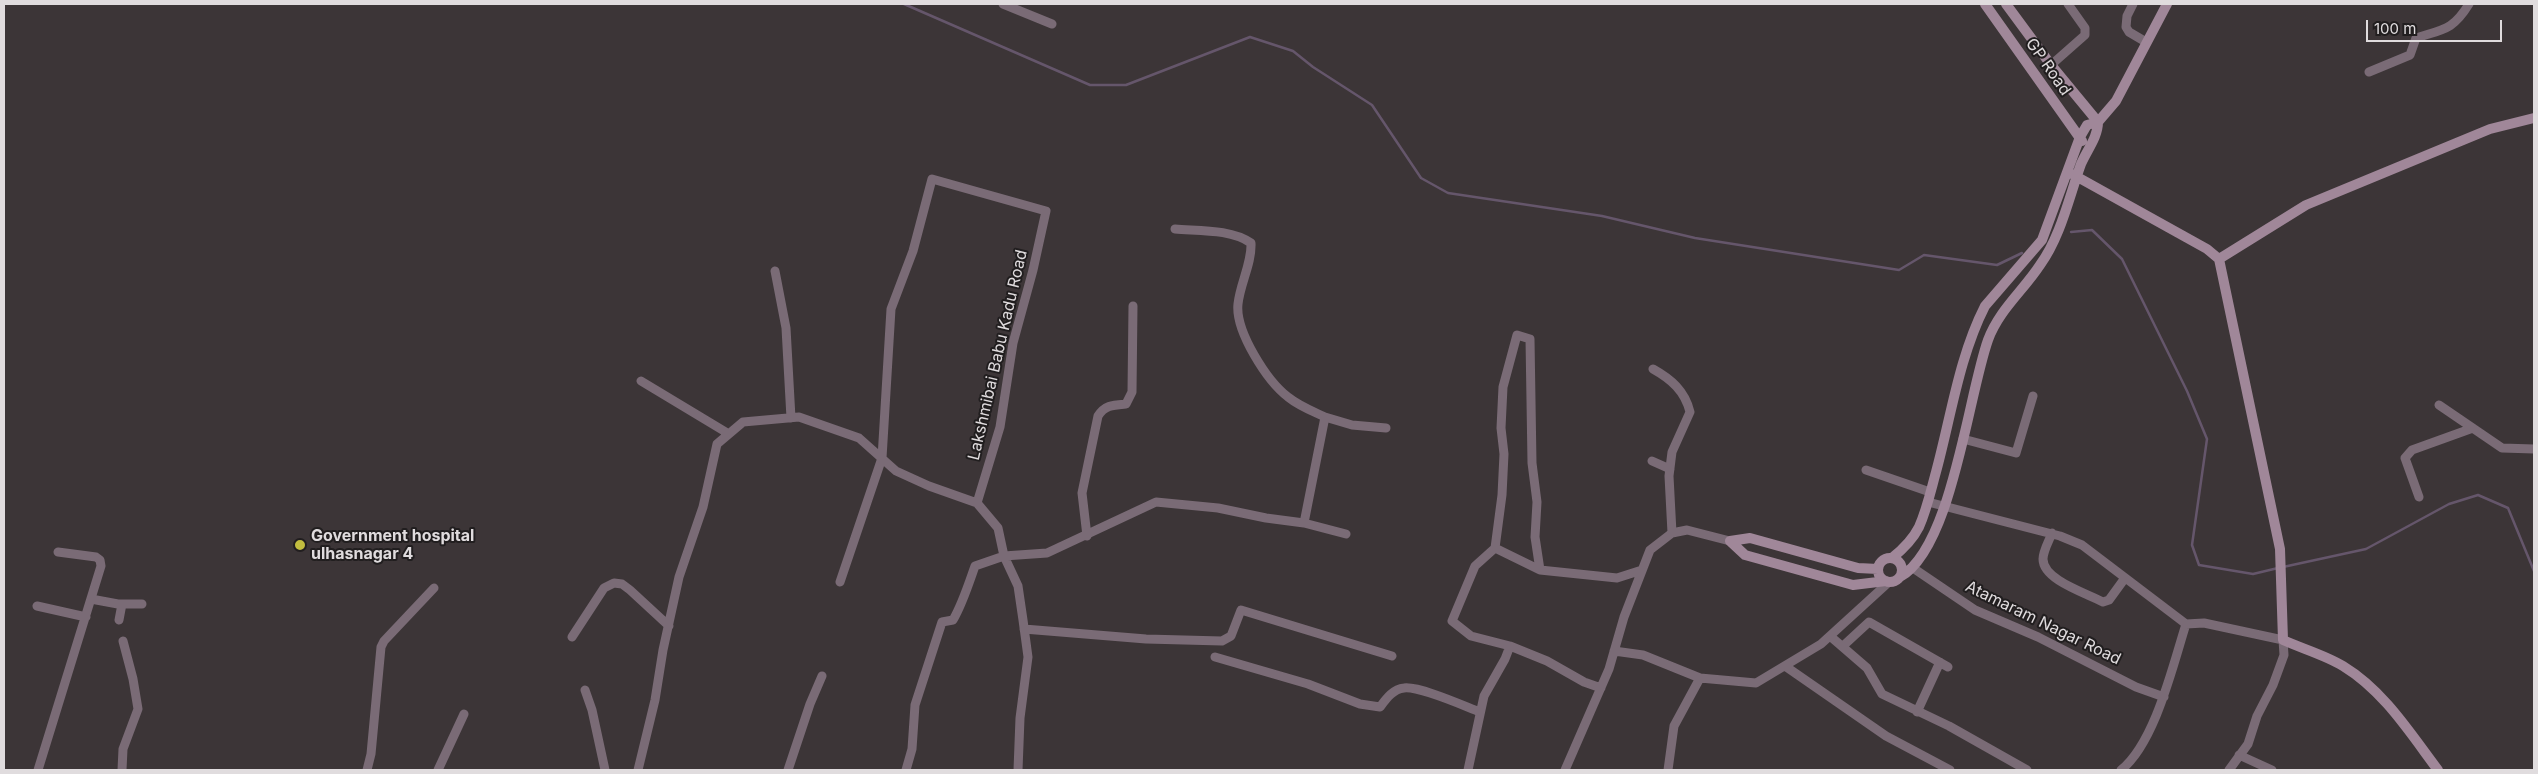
<!DOCTYPE html>
<html>
<head>
<meta charset="utf-8">
<style>
  body { margin:0 }
  #map { position:relative; width:2538px; height:774px; overflow:hidden; background:#3c3537; font-family:Inter,sans-serif }
  canvas { display:block }
  .frame { position:absolute; inset:0; border:5px solid #e0dcde; pointer-events:none }
  .scale { position:absolute; left:2366px; top:20px; width:136px; height:22px; box-sizing:border-box; border:2px solid #e0dcde; border-top:0; padding-left:6px; font-size:15px; line-height:18px; white-space:nowrap; color:#e0dcde; -webkit-text-stroke:4px #211e1f; paint-order:stroke }
</style>
</head>
<body>
<div id="map">
<canvas width="2538" height="774"></canvas>
<div class="frame"></div>
<div class="scale">100 m</div>
</div>
<script>
const g = document.querySelector('canvas').getContext('2d');
g.lineJoin = 'round';
function trace(path, color, width, dash) { g.strokeStyle = color; g.lineWidth = width; g.lineCap = dash ? 'butt' : 'round'; g.setLineDash(dash || []); g.stroke(path); }
function write(font, color, halo, rows, align = 'center') {
  g.font = font + ' Inter,sans-serif'; g.lineWidth = 4; g.setLineDash([]); g.textBaseline = 'middle'; g.strokeStyle = halo; g.fillStyle = color; for (const [text, x, y, turn = 0] of rows) {
    g.save(); g.translate(x, y); g.rotate((+turn || 0) * Math.PI / 180); g.textAlign = isNaN(turn) ? turn : align; if (halo) g.strokeText(text, 0, 0); g.fillText(text, 0, 0); g.restore();
  }
}
const stream = new Path2D(`
  M904,4L1090,85H1126L1250,37L1293,51L1313,67L1372,105L1421,178L1448,193L1602,216L1695,238L1899,270L1924,255L1997,265L2022,253
  M2071,232L2092,230L2122,259L2187,391L2207,439L2192,545L2199,565L2253,574L2278,568
  M2283,567L2366,549L2449,504L2478,495L2508,508L2534,571`);
const street = new Path2D(`
  M1003,4L1052,24
  M2133,4L2127,16L2126,27L2129,32L2146,42
  M2051,65L2085,35V28L2068,4
  M2369,72L2410,55L2416,38C2444,29 2453,30 2469,4
  M1175,229C1199,231 1231,229 1251,243C1252,263 1240,284 1238,304C1235,331 1267,381 1288,397C1299,406 1312,411 1325,417
  M775,271L786,328L791,418
  M1653,369C1671,379 1685,391 1690,412L1672,452L1669,476L1672,533
  M641,381L729,434
  M2439,405L2502,448L2534,449
  M1963,439L2016,453L2033,396
  M1652,461L1670,469
  M1866,470L1930,492
  M2419,497L2405,458L2412,450L2473,428
  M1928,502L2060,536L2082,545L2186,624
  M977,503L998,528L1004,556L1018,586L1023,620L1028,657L1020,718L1018,770
  M1304,523L1346,534
  M2052,533C2049,541 2043,551 2043,559C2043,580 2086,593 2103,602L2109,600L2125,578
  M1087,536L1082,493L1098,416C1105,405 1113,405 1126,404L1132,392L1133,306
  M1495,548L1475,566L1452,621L1471,636L1510,646L1547,661L1584,682L1601,688
  M1913,568L1975,610L2038,637L2136,687L2164,697
  M1540,570L1535,537L1537,502L1532,463L1530,339L1517,335L1503,387L1501,428L1504,454L1502,495L1495,548L1540,570L1617,578L1642,570
  M840,582L882,458L891,309L913,251L932,179L1046,211L1033,270L1013,343L1000,427L977,503
  M91,599L118,604H142
  M37,606L86,617
  M119,620L122,604
  M1024,629L1146,639L1222,641L1231,636L1241,610L1392,656
  M1830,636L1867,668L1882,694L1949,726L2027,770
  M572,637L604,588L614,583L622,584L630,590L669,626
  M1843,646L1869,622L1948,667
  M1614,651L1643,655L1700,678L1756,683L1821,644L1889,582
  M1215,657L1308,684L1360,704L1380,707C1386,699 1393,689 1404,688C1420,686 1464,706 1480,712
  M1785,666L1886,736L1950,770
  M585,690L592,710L605,770
  M1917,712L1940,662
  M2239,755L2272,770
  M38,770L101,566L100,560L96,557L58,552
  M122,770L123,749L138,709L133,679L123,641
  M367,770L371,754L381,647L384,641L434,588
  M438,770L464,714
  M638,770L655,700L663,650L679,577L703,507L717,444L743,422L799,417L859,438L896,471L929,486L977,503
  M788,770L810,704L822,676
  M906,770L912,749L915,705L942,622L953,620C962,605 969,583 975,566L1004,556L1047,553L1156,502L1218,508L1266,518L1304,523L1325,417L1352,425L1386,428
  M1468,770L1484,696L1505,659L1510,646
  M1565,770L1609,669L1624,617L1650,550L1672,533L1687,530L1730,541
  M1668,770L1674,726L1700,678
  M2121,770C2155,743 2173,665 2186,624L2204,623L2283,640L2284,655L2273,685L2257,716L2248,744L2229,770`);
const secondary = new Path2D(`
  M1985,4L2082,141
  M2006,4L2051,65L2098,122
  M2072,174L2207,249L2219,259
  M1730,541L1745,555L1853,585L1886,581
  M1730,541L1750,538L1858,568L1878,569
  M1892,558C1902,550 1913,539 1919,527C1927,509 1931,490 1936,472C1951,417 1959,357 1985,306L2042,240L2080,137L2087,125L2098,122L2116,101L2167,4
  M1878 570a12 12 0 1 1 24 0a12 12 0 1 1-24 0Z
  M1900,577C1952,548 1968,396 1988,340C1999,310 2023,291 2040,265C2061,236 2069,197 2081,164C2087,150 2098,137 2098,122
  M2438,770C2410,733 2384,691 2343,666C2325,655 2303,649 2283,640L2280,549L2219,259L2306,205L2490,129L2534,118`);
const markers = [
  [300,545,6,"#c2bd3f"]
];
const streetNames = [
  ["GP Road",2048,67,55],
  ["Lakshmibai Babu Kadu Road",998,355,-77],
  ["Atamaram Nagar Road",2043,623,26]
];
const poiNames = [
  ["Government hospital",311,536],
  ["ulhasnagar 4",311,554]
];
trace(stream, '#65566b', 2.5);
trace(street, '#7a6b76', 9);
trace(secondary, '#a08799', 10);
for (const [x, y, r, color] of markers) { const dot = new Path2D(); dot.arc(x, y, r, 0, 2 * Math.PI); g.fillStyle = color; g.fill(dot); trace(dot, '#211e1f', 2); }
write('16px', '#e0dcde', '#211e1f', streetNames);
write('bold 16px', '#e0dcde', '#211e1f', poiNames, 'left');
</script>
</body>
</html>
